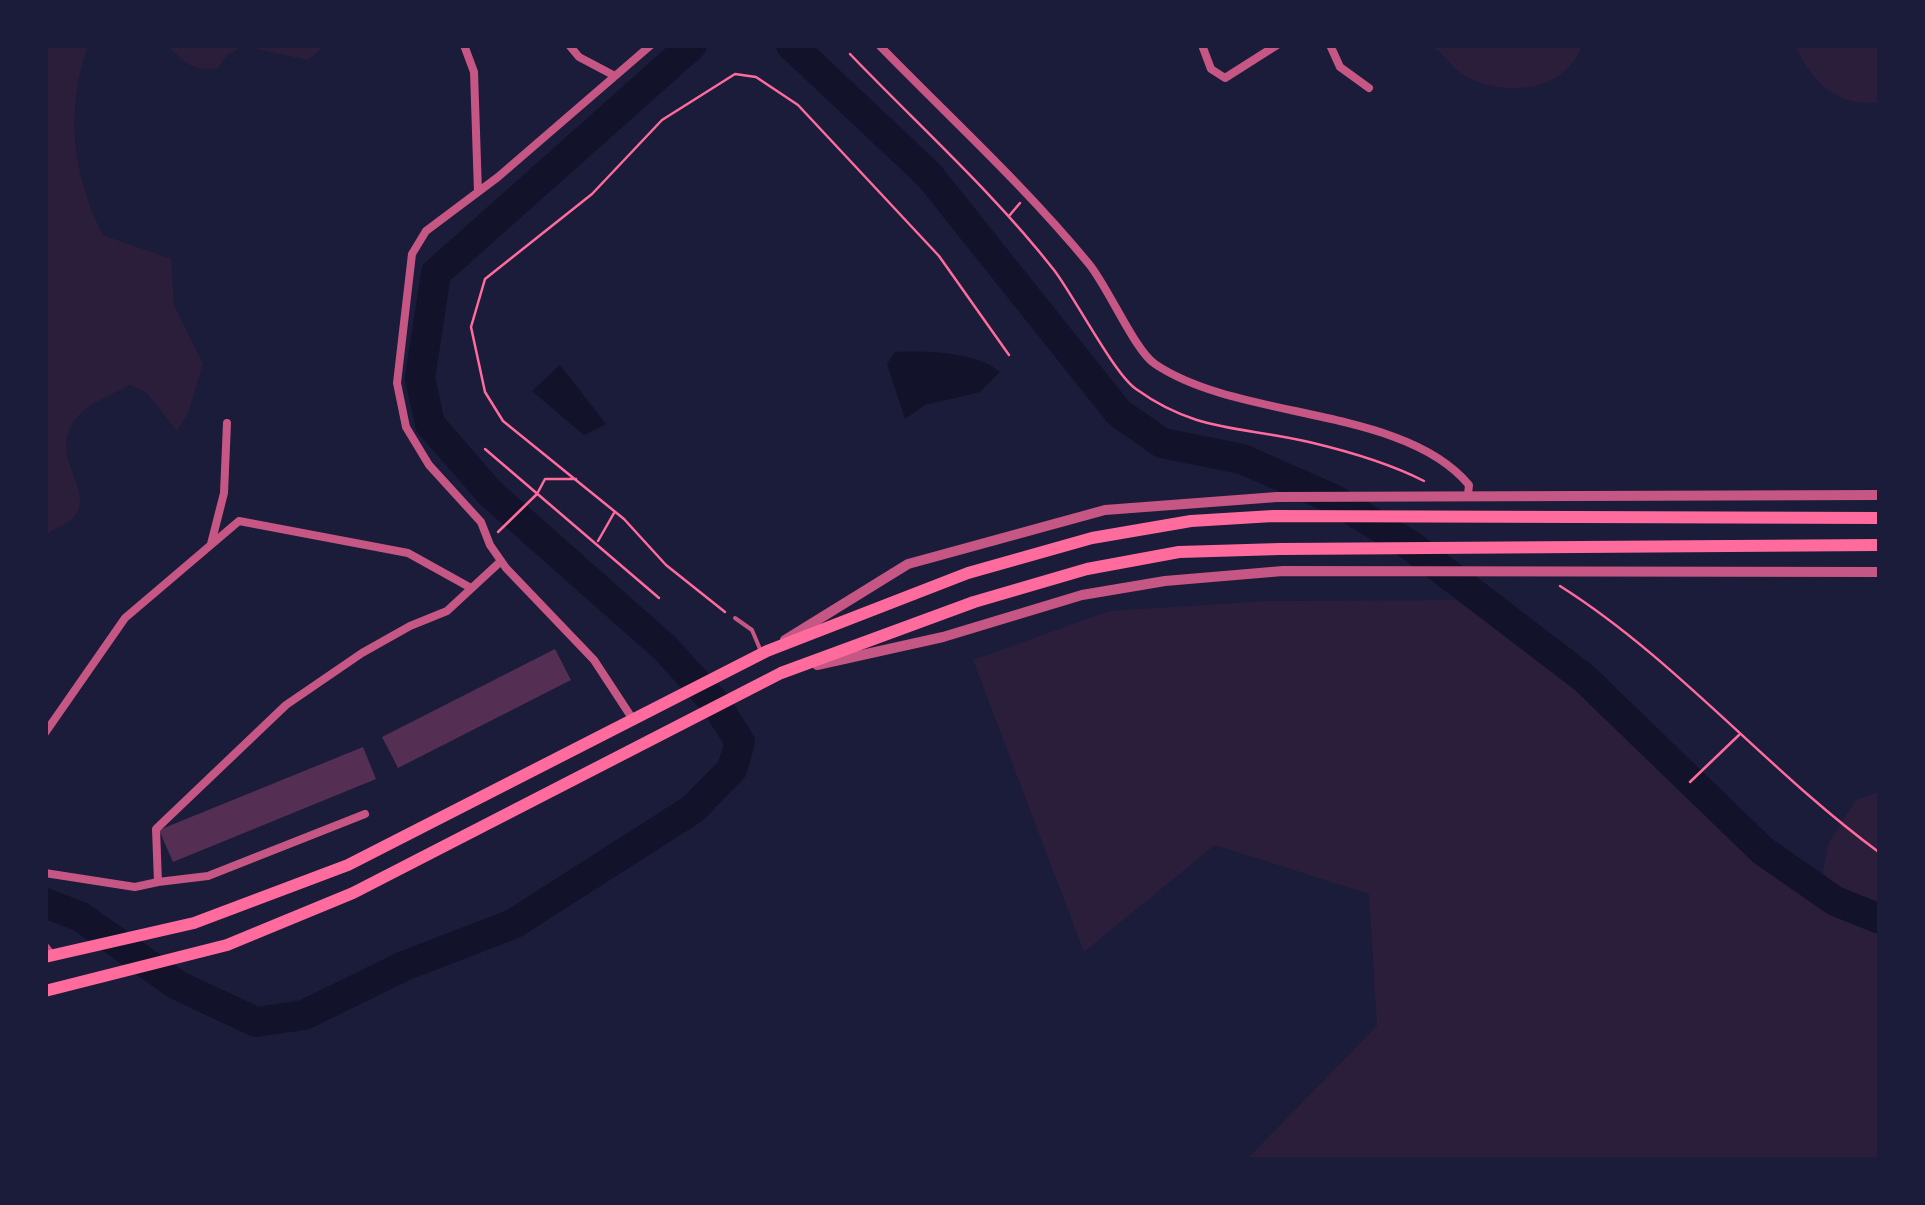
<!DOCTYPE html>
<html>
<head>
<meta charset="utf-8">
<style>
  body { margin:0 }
  #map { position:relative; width:1925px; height:1205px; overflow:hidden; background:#1b1b3a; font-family:"Exo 2",sans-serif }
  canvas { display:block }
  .frame { position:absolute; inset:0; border:48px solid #1b1b3a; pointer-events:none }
</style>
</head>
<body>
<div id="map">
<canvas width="1925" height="1205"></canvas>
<div class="frame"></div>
</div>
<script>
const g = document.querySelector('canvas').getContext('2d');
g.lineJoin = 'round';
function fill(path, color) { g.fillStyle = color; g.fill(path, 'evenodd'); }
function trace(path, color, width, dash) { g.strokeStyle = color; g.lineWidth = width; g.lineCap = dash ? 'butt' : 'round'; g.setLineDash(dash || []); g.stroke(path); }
const green = new Path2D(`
  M45,45H88C65,112 72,173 103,235L171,259L174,305L203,364L188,413L177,431L146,392L130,385C116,393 94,401 82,412C41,454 95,485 76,514C69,525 53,527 45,537Z
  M167,45H325L308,60L243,46L227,55L218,68C193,72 184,62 167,45Z
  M1431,45H1582C1567,91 1506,98 1467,77C1453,69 1444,54 1431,45Z
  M1795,45H1880V102C1837,108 1811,81 1795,45Z
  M1458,600C1500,626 1550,649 1587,681C1684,764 1759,870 1880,919V1160H1246L1377,1026L1369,894L1215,845L1084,952L973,660L1109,611L1268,601Z
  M1880,791V913L1834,894L1823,871L1829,842L1856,800Z`);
const water = new Path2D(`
  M895,352C925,350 977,352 1000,372L980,392L925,405L905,419L887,364Z
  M560,365L606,424L584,435L532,391Z`);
const river = new Path2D(`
  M791,45L929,175L1119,413L1162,443L1242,459L1333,499L1410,545L1584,678L1763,851L1835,901L1880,919
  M45,903L81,917L177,985L256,1022L304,1015L404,966L513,924L693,809L732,769L740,742L716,704L665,648L490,493L430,424L420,378L436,273L692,45`);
const building = new Path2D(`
  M555,649L571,680L398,768L382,737Z
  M363,747L376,779L173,862L159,830Z`);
const path = new Path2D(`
  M850,54C918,125 993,192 1054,270C1074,296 1114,374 1136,389C1197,433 1242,426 1309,442C1347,451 1389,463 1424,481
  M1009,216L1020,203
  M485,449L659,598
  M498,532L537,494L545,479H576
  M598,541L614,513
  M1560,586C1677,660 1768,771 1880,853
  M725,612L666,565L624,519L503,421L485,392L471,327L485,279L592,194L662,120L735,74L756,77L798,105L939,256L1009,355
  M1690,782L1739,735`);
const service = new Path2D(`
  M735,618L752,630L760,649
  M45,943L52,952`);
const minor = new Path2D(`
  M464,45L474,72L478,192
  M569,45L579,57L615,76
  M879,45C950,118 1024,185 1089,264C1108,287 1135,351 1155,364C1239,421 1404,406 1469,485L1468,494
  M1202,45L1211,69L1225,78L1277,45
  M1330,45L1340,67L1369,88
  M211,544L224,493L227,423
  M632,718L594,660L506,568L490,545L481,522L429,465L406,427L397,383L412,254L426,231L498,177L651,45
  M45,733L125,618L239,521L408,553L471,588
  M45,873L135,887L158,882L156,829L286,705L362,653L410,626L447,611L501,561
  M158,882L208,876L365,814`);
const tertiary = new Path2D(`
  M785,640L908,564L1105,510L1277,497L1880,495
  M817,665L943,637L1082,595L1165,581L1283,571L1880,572`);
const trunk = new Path2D(`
  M45,957L194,923L348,865L767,651L968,573L1092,538L1191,521L1273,516L1880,518
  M45,991L227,945L353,893L781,673L974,602L1087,569L1179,552L1280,549L1880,545`);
fill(green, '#2a1e3b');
fill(water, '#12122b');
trace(river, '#12122b', 30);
fill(building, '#542f53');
trace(path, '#ff6b9d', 2.5);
trace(service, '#c65784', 4);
trace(minor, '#c65784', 8);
trace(tertiary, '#c65784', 10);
trace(trunk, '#ff6b9d', 12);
</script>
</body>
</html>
